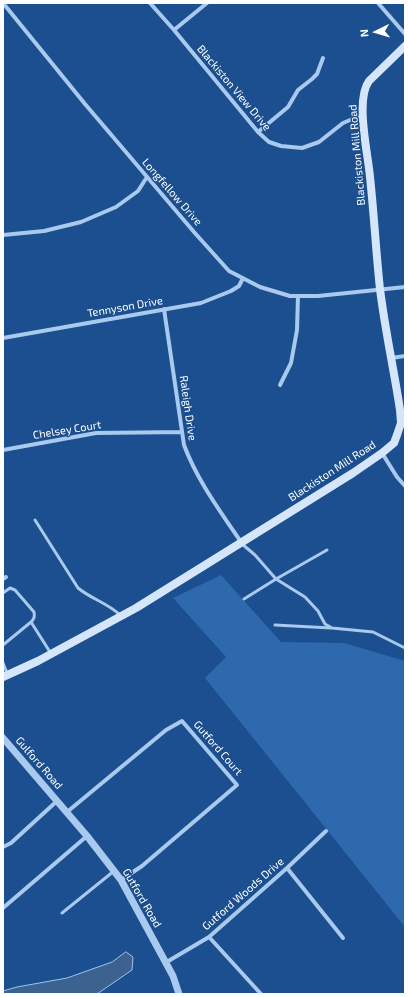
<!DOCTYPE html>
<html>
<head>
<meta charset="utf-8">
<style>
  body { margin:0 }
  #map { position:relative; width:408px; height:997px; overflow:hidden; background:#1b4f8f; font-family:"Exo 2",sans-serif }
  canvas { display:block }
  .frame { position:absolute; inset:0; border:4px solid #fff; pointer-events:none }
  .north { position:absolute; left:356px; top:12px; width:40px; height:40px; -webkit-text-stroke:3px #1b4f8f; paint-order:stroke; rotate:265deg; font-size:11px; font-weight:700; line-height:16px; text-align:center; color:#fff }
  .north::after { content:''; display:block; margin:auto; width:14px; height:18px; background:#fff; clip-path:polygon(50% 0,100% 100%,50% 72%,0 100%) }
</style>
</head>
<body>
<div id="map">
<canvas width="408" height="997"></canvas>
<div class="frame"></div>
<div class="north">N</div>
</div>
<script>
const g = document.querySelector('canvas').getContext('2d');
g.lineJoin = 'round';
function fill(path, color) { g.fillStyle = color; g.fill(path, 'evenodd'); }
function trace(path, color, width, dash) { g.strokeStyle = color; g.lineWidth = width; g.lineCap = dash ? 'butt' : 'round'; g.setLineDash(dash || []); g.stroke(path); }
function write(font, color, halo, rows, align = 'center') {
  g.font = font + ' "Exo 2",sans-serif'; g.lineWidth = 3; g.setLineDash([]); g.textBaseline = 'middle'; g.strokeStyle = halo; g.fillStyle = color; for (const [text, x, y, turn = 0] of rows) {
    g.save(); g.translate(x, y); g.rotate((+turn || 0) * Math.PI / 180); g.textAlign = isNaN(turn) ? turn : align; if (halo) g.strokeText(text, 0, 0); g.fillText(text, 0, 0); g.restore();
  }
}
const green = new Path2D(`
  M221,575L281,642L344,643L405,661V927L205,678L226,657L173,598Z`);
const water = new Path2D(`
  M126,952L133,957L132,970L97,994H3V991L17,987L67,978L112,962Z`);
const service = new Path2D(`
  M35,520L78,588C91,599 108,603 120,615
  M242,544L255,555L276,579L305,597L318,611L325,624L332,628L373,632L405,648
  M3,593L10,588L15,590L34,612C35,617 34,619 31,622L3,645
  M244,599L276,579L327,550
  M31,622L50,652
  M275,625L331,628
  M3,663L7,673
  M62,913L114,871`);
const minor = new Path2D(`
  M3,3L85,104L194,232L229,271L260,287L290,296H318L405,287
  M150,3L174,30L258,132L269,142L281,146L302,148L319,142L343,123L362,115
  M378,3L405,34
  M174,30L207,3
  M258,132L288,107L298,90L312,79L317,74L323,58
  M3,235L44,231L81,222L116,207L138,191L147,177
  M164,309L184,445C197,480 220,511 241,542
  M3,338L201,303L231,291L239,286L243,278
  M391,358L405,356
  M280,385L291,363L297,330L298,296
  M3,450L96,433L182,432
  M382,453L397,477L405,486
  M3,579L6,577
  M67,812L166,730L182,721L237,785L142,866L121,880
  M3,847L11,843L57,801
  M287,868L343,938
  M3,908L87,836
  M209,937L261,994
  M165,963L209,937L287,868L326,831`);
const tertiary = new Path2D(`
  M3,738L87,836L121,880L173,976L179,994`);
const secondary = new Path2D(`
  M3,677L38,661L136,608L353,473L382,453L394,443L397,435L401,423L400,410C394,370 385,330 380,289C376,252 374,214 370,177C368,153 355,100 369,81L405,46`);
const streetNames = [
  ["Blackiston View Drive",234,88,50],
  ["Blackiston Mill Road",357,155,-95],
  ["Longfellow Drive",172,192,49],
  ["Tennyson Drive",125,307,-10],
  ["Raleigh Drive",188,408,82],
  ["Chelsey Court",67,430,-9],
  ["Blackiston Mill Road",332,471,-33],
  ["Gutford Court",218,748,49],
  ["Gulford Road",39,763,49],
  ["Gutford Woods Drive",243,894,-41],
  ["Gutford Road",142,898,60]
];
fill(green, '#2e69ad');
fill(water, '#3c6290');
trace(water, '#9cc4f0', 1);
trace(service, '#a9c9ee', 3);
trace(minor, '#a9c9ee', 4);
trace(tertiary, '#a9c9ee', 7);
trace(secondary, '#d6e6fa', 8);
write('11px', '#fff', '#1b4f8f', streetNames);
</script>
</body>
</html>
